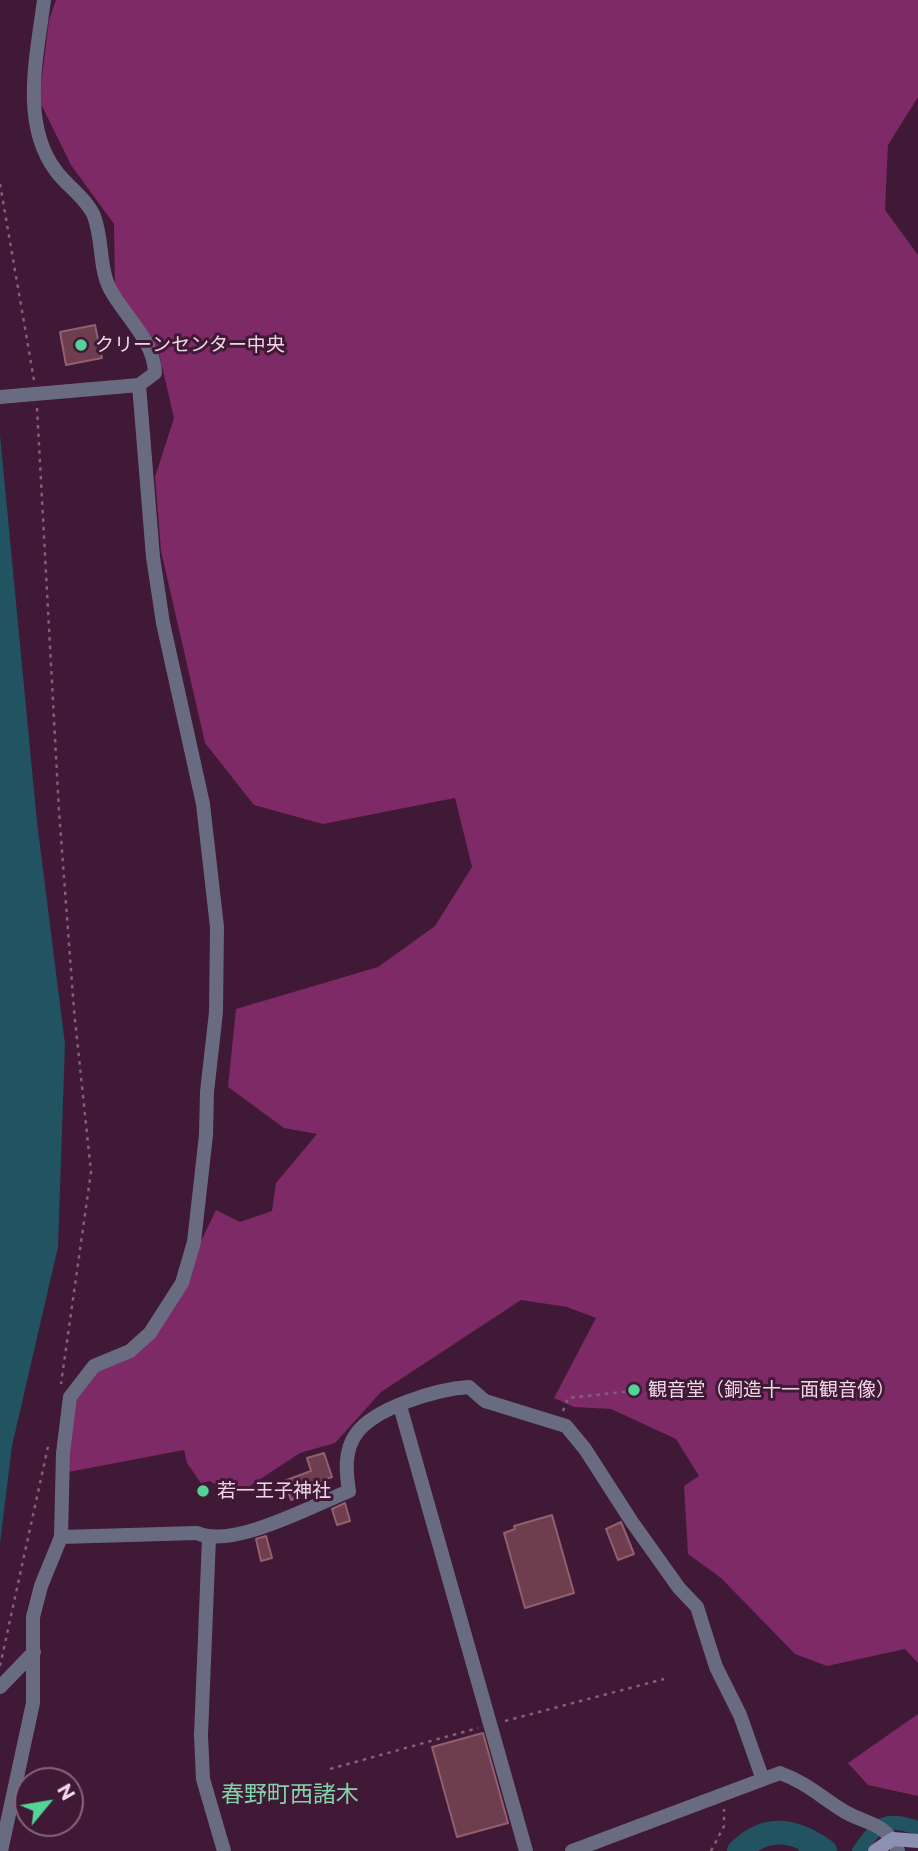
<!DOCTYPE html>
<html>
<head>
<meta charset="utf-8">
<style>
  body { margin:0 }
  #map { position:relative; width:918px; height:1851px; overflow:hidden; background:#3f1935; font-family:Montserrat,sans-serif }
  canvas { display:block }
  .north { position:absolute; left:14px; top:1767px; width:70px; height:70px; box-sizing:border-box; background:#3f1935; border:2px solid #86657c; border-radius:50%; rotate:60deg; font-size:19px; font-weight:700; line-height:28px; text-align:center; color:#f0d6e6 }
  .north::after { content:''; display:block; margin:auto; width:24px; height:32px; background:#53d396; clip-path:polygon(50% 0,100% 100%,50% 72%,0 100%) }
</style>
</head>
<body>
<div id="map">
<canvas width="918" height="1851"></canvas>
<div class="north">N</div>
</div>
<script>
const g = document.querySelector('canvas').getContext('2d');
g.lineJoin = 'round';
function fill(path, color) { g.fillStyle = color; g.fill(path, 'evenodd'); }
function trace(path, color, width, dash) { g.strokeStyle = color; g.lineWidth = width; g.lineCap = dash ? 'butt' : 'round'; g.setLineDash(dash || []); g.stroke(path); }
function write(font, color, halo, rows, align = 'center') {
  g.font = font + ' Montserrat,"Noto Sans JP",sans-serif'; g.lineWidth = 6; g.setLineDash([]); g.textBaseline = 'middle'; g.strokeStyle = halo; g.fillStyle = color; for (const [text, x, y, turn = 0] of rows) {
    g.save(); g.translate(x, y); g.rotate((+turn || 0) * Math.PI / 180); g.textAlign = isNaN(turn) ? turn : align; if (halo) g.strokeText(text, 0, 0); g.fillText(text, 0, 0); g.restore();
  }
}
const green = new Path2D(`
  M56,0H918V97L888,145L885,210L918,255V1663L905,1649L827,1666L795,1654L721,1578L688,1554L684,1486L699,1476L676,1439L611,1409L574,1407L554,1398L596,1318L567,1307L521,1300L381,1392L335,1443L300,1453L233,1497L210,1481L201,1483L187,1463L184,1450L68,1472L72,1398L96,1369L163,1320L216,1210L240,1222L272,1211L276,1183L317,1134L284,1128L228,1087L236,1009L378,967L435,926L472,867L455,798L323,824L254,805L205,743L161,551L155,477L174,418L158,349L115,292L114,224L71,165L39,100L49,20Z
  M918,1714V1796L868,1785L848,1763Z`);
const water = new Path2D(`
  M0,435L37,822L65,1044L58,1247L12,1446L0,1543Z`);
const stream = new Path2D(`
  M801,1851L807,1837`);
const canal = new Path2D(`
  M859,1851C880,1822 883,1817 918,1828`);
const river = new Path2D(`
  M739,1851C767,1824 795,1829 825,1851`);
const building = new Path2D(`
  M95,325L102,358L66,365L60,332Z
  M324,1453L332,1477L312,1484L315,1491L291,1500L284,1481L311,1471L307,1458Z
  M345,1503L350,1521L337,1525L332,1509Z
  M552,1515L574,1593L525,1608L504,1533L515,1529L514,1526Z
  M621,1522L634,1554L618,1560L606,1529Z
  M266,1536L272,1558L261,1561L256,1539Z
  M483,1733L508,1823L457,1837L432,1747Z`);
const path = new Path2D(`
  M0,184L34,380
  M37,408L59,811L74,1010L91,1172L61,1384
  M563,1411L568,1398L632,1391
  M0,1666L49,1442
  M505,1721L664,1679
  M330,1769L478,1728
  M711,1851L724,1826V1809`);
const minor = new Path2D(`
  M0,397L139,385L155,373C154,340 125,317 110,289C99,268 103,240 94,216C87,199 67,186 56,171C20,123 37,56 44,0
  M400,1406L526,1851
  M61,1537L197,1533C233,1549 312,1506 349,1491C346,1472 344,1451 356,1434C374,1408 437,1389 469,1387L485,1401L566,1426L585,1449L632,1522L679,1588L697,1607L716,1667L740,1715L762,1777
  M209,1538L201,1735L203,1779L224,1851
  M0,1687L34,1652
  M1,1851L33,1703V1617L41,1586L61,1537L63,1453L70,1397L94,1366L130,1351L150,1333L182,1283L194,1242L206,1135L207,1092L216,1012L217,927L203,804L163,623L153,557L139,385
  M572,1851L780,1773C805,1782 820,1796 842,1810C865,1825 885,1820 898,1851`);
const secondary = new Path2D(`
  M875,1851L893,1839L918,1841`);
const markers = [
  [81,345,7,"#53d396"],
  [634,1390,7,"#53d396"],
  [203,1491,7,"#53d396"]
];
const poiNames = [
  ["クリーンセンター中央",95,345],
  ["観音堂（銅造十一面観音像）",648,1390],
  ["若一王子神社",217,1491]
];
const quarterNames = [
  ["春野町西諸木",290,1795]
];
fill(green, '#7d2a67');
fill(water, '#215361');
trace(stream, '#215361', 4.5);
trace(canal, '#215361', 14);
trace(river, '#215361', 24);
fill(building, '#6f3e4e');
trace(building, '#935f6f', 2);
trace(path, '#826078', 2.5, [3.5, 5]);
trace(minor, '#696c80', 14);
trace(secondary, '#8d91b1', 14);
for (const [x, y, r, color] of markers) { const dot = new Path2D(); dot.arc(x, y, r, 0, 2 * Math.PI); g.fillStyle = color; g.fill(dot); trace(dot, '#3f1935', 2.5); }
write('19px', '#f0d6e6', '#3f1935', poiNames, 'left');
write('23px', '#84d3a8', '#3f1935', quarterNames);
</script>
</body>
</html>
